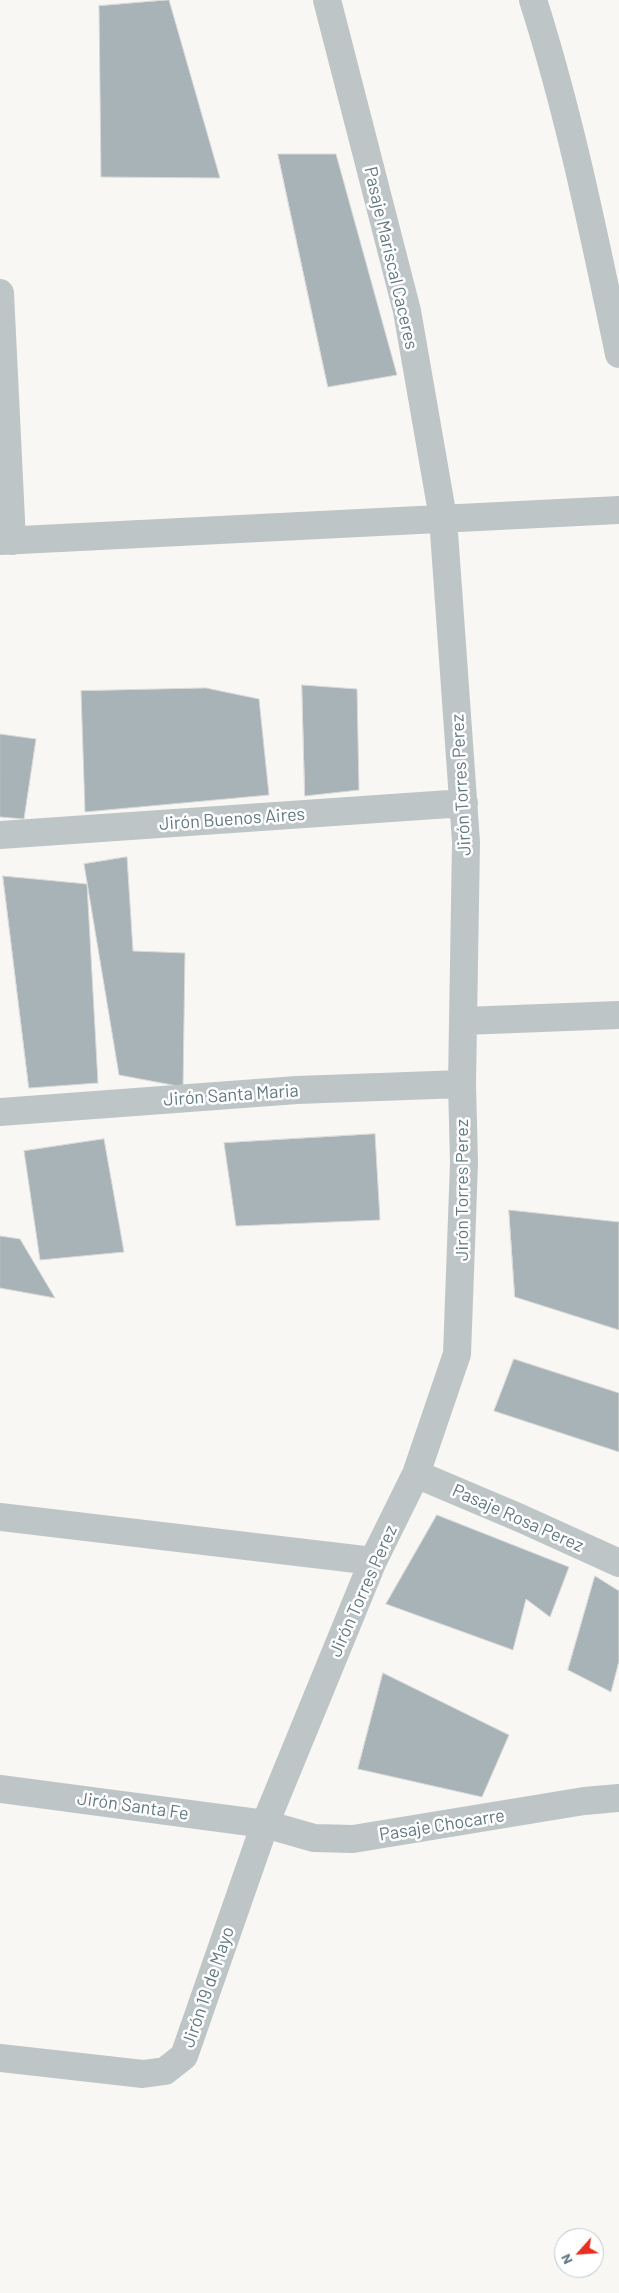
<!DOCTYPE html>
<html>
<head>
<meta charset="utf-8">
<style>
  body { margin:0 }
  #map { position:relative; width:619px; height:2293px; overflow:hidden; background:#f8f7f4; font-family:Barlow,sans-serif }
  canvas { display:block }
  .north { position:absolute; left:554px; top:2228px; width:50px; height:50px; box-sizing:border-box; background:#fff; border:1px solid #c0c9cd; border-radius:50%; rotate:244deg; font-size:14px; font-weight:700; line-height:20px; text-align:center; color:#617981 }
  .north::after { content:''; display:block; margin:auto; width:18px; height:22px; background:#ea2d22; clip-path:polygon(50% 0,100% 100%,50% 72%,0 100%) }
</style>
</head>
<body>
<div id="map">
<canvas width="619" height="2293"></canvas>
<div class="north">N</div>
</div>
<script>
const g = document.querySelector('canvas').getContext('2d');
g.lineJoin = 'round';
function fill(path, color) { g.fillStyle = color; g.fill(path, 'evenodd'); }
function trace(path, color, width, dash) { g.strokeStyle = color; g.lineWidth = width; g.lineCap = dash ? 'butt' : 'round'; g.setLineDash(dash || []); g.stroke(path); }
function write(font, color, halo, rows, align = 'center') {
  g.font = font + ' Barlow,sans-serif'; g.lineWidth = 5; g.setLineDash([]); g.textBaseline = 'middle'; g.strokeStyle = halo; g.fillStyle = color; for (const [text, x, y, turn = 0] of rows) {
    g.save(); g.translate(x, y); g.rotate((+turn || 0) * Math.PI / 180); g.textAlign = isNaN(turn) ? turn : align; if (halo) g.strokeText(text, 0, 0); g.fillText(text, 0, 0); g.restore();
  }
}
const building = new Path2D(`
  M169,0L220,178L101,177L99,6Z
  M278,154H336L397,375L328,387Z
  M302,685L357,689L359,790L305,796Z
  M206,688L259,699L269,795L85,812L81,691Z
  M0,734L36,739L24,819L0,817Z
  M127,857L133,951L185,953L183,1087L119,1075L84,864Z
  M3,876L87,884L98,1083L29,1088Z
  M375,1134L380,1220L236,1226L224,1143Z
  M104,1139L124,1252L40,1260L24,1151Z
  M509,1210L619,1222V1330L515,1297Z
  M0,1236L20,1239L55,1298L0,1288Z
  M514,1359L619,1393V1452L494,1411Z
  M437,1515L569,1567L550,1617L526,1599L513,1650L386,1604Z
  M595,1576L619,1591V1661L611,1692L568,1670Z
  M383,1673L509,1735L482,1797L358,1769Z`);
const minor = new Path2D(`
  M533,0C570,116 594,235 619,354
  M0,293L12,541
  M0,541L619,510
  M0,835L464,803
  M464,1021L619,1015
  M0,1112L297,1090L462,1084
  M416,1474L520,1518L619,1563
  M0,1517L373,1561
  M0,1789L265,1824L314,1838L353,1839L584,1801L619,1798
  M0,2058L143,2074L165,2071L184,2056L265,1824L373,1561L416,1474L457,1354L464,1163L462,1084L466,842L443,518L407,311L327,0`);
const streetNames = [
  ["Pasaje Mariscal Caceres",391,258,77],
  ["Jirón Torres Perez",461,785,-93],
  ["Jirón Buenos Aires",232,819,-4],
  ["Jirón Santa Maria",231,1095,-4],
  ["Jirón Torres Perez",462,1190,-90],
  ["Pasaje Rosa Perez",518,1518,24],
  ["Jirón Torres Perez",363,1591,-66],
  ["Jirón Santa Fe",133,1806,8],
  ["Pasaje Chocarre",442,1825,-9],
  ["Jirón 19 de Mayo",208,1987,-71]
];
fill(building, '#a7b3b7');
trace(building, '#d9d9d7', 1);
trace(minor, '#bec5c7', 28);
write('18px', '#617981', '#fff', streetNames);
</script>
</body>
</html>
